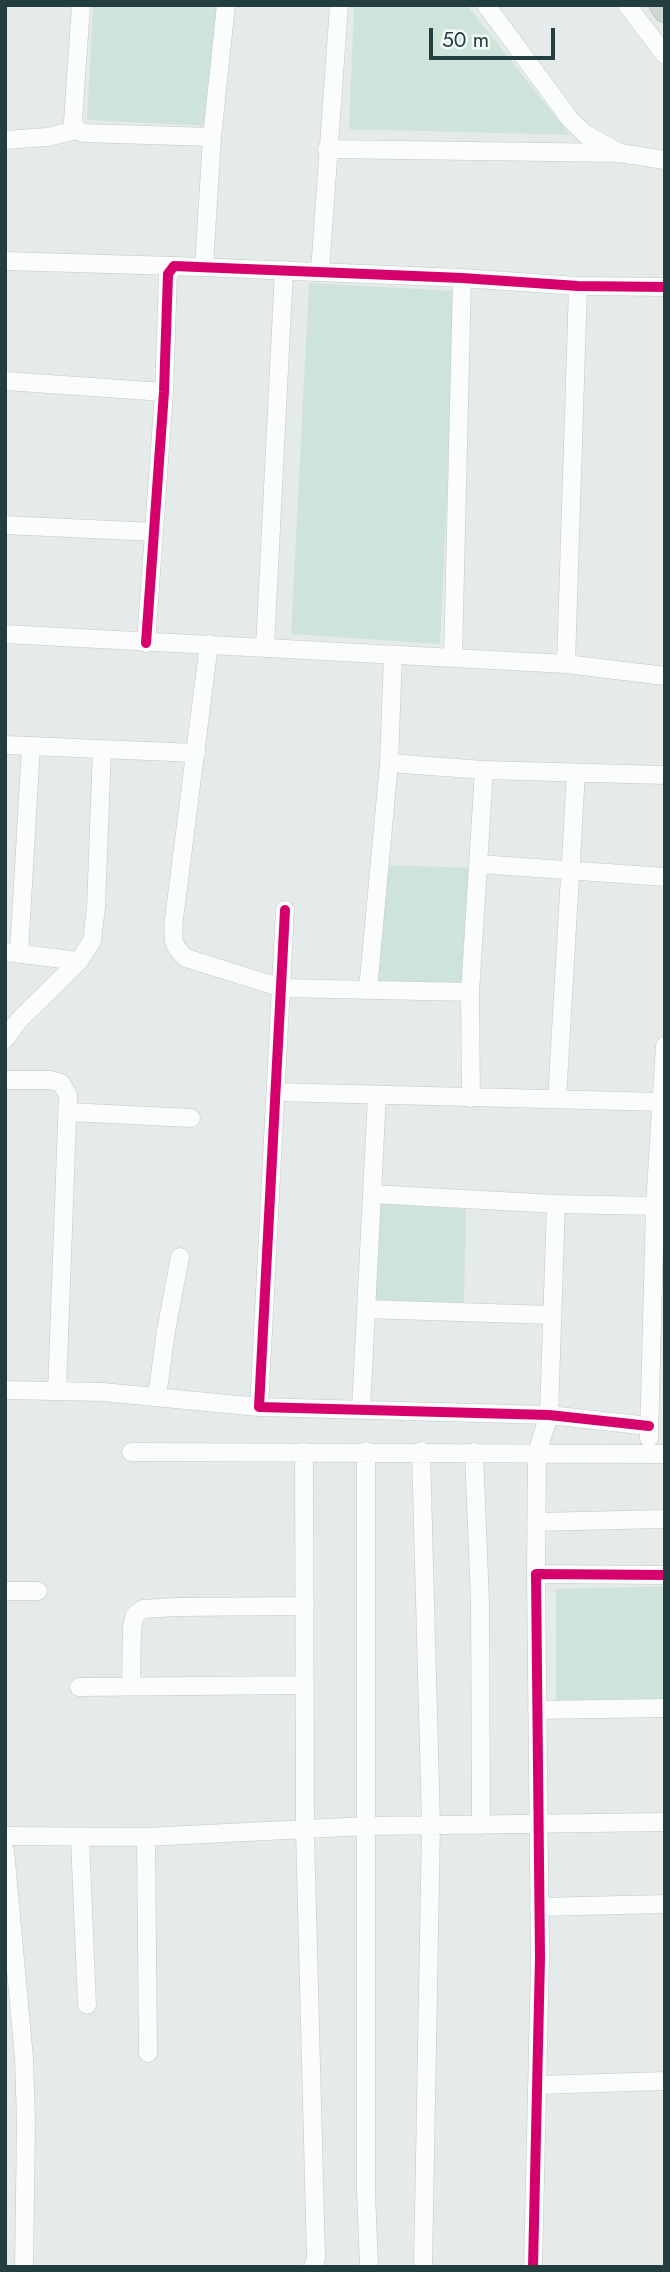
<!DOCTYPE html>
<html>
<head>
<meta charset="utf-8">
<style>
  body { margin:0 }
  #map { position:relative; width:670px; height:2272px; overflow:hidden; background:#e5ebea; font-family:Jost,sans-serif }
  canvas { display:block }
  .frame { position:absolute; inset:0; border:7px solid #223e3e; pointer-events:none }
  .scale { position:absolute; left:429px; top:28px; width:126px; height:32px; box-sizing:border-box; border:4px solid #223e3e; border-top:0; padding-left:9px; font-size:21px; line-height:24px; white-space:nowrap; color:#223e3e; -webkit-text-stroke:5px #f3f9f8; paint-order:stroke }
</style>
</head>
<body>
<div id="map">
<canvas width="670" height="2272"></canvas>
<div class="frame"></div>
<div class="scale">50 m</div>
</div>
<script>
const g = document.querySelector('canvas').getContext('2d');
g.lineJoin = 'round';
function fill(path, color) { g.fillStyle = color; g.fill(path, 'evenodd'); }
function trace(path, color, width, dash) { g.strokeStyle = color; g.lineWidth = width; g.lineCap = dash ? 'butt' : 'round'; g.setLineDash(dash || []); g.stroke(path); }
const green = new Path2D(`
  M93,5H218L209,126L87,120Z
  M354,5H467L570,135L349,129Z
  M309,283L457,291L440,644L291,634Z
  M386,865L475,868L464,985L377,983Z
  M380,1203L466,1209L464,1303L374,1302Z
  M665,1586V1701L556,1700V1589Z`);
const minor = new Path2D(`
  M81,5L73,121L76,130L84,133L212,137
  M486,5L569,118L585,134L620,153L665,160
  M627,5L665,55
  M5,140L48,137L76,130
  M327,149L620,153
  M5,261L174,266
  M204,265L212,137L226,5
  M320,271L339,5
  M5,381L164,392
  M5,525L154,532
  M5,634L566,664L665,676
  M146,643L164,392L168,274L174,266L462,278L578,286L665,287
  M209,644L174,919C173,937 171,946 186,958L282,988L470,992
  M265,647L284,270
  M453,658L462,278
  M566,664L578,286
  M5,745L196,753
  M389,763L484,770L665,775
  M479,864L665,877
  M285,910L259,1407L549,1415L649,1426
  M5,952L79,961
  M19,953L31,746
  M368,990L389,763L393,655
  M5,1039L20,1019L79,961L92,941L96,907L102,749
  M5,1080H50L61,1083L68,1095L57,1391
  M276,1092L662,1102
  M471,1098L470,992L484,770
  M557,1099L576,773
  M68,1112L191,1118
  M372,1194L556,1204L655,1206
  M366,1309L551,1315
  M5,1390L103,1392L259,1407
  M157,1397L166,1331L180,1257
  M361,1410L377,1095
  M649,1438L655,1206L665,1046
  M366,1451V2191L369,2267
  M421,1451L431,1825L423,2267
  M131,1452L665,1454
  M304,1452L305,1831L316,2258L313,2267
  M474,1452L480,1602L481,1825
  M536,1522L665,1519
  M536,1574L537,1452L549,1415L556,1204
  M5,1591H38
  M131,1686L132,1627L135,1615L143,1609L176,1607L305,1606
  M79,1687L305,1685
  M537,1710L665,1708
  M5,1836L146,1837L367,1826L665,1822
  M146,1837L148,2053
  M80,1838L87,2005
  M5,1851L24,2058L26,2123L24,2267
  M539,1907L665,1904
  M537,2085L665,2081
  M533,2267L540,1958L536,1574L665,1575`);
const major = new Path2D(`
  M660,5L665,12`);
const cycleway = new Path2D(`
  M146,643L164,392L168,274L174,266L462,278L578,286L665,287
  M285,910L259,1407L549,1415L649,1426
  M533,2267L540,1958L536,1574L665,1575`);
fill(green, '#cee4db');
trace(minor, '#c2c8c7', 19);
trace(major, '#bdc6c6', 23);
trace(minor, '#fbfcfc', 18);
trace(major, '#ced6d6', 21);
trace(cycleway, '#d6006c', 10);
</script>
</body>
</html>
